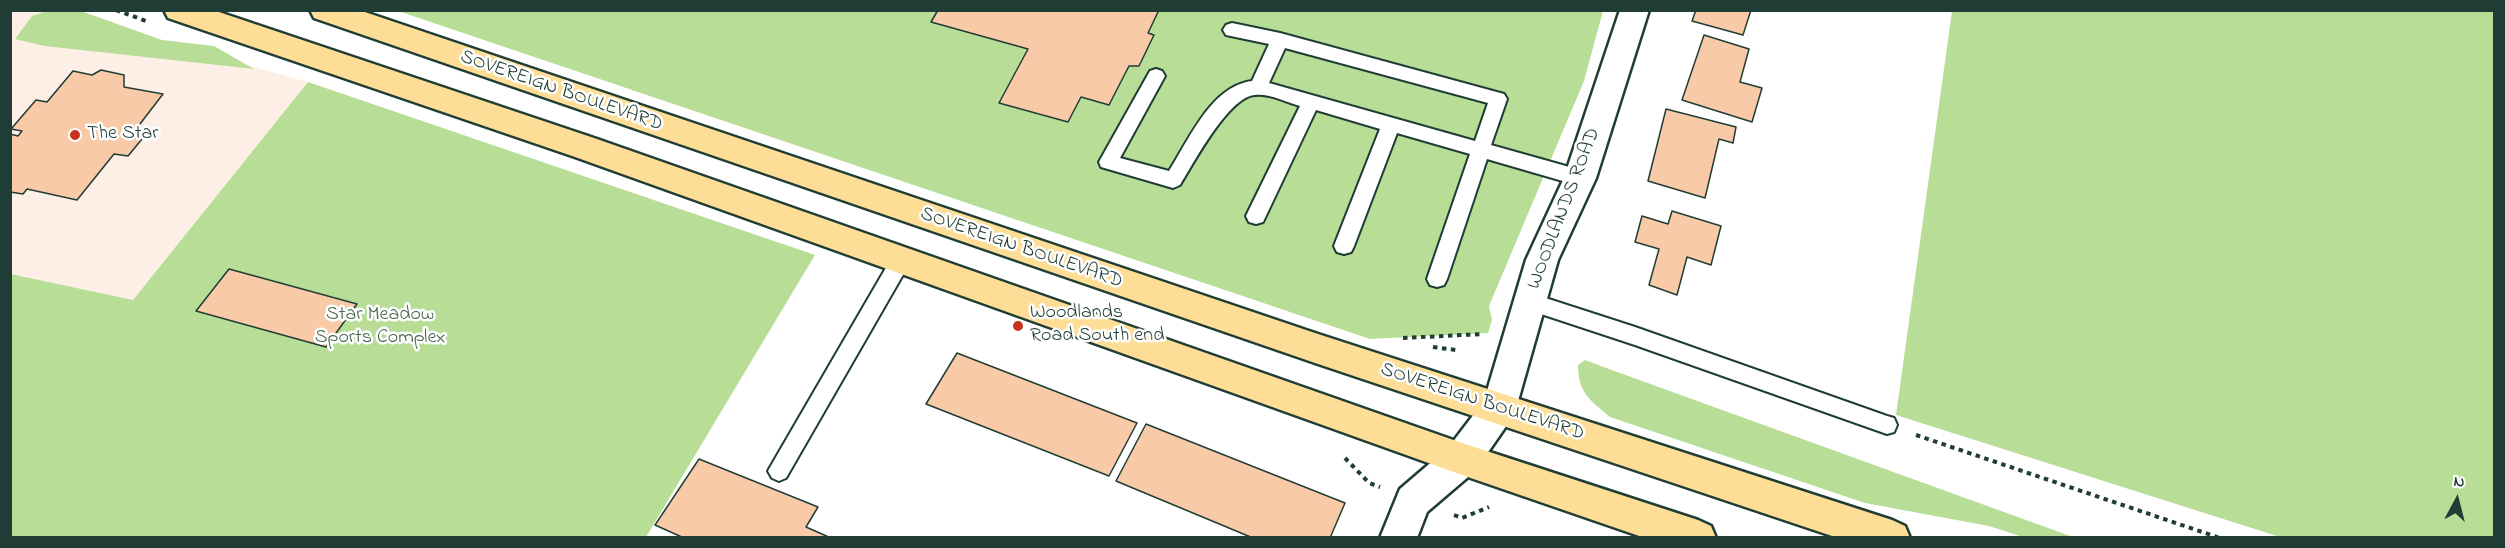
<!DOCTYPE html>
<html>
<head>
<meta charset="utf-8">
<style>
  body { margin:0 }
  #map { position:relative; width:2505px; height:548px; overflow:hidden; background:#fff; font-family:"Indie Flower",sans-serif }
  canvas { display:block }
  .frame { position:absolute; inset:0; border:12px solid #1f3d34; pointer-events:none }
  .north { position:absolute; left:2427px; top:470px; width:60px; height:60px; -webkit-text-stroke:4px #fff; paint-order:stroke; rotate:7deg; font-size:16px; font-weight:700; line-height:24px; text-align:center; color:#1f3d34 }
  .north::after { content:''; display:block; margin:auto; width:21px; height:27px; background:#1f3d34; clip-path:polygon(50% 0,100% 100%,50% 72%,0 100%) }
</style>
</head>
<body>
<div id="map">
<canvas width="2505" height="548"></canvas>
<div class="frame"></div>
<div class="north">N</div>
</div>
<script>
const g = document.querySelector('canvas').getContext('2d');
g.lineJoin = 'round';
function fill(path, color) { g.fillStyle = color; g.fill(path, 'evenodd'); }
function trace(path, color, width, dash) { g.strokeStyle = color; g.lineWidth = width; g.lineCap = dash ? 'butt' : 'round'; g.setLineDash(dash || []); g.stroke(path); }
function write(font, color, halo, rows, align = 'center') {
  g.font = font + ' "Indie Flower",sans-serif'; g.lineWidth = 5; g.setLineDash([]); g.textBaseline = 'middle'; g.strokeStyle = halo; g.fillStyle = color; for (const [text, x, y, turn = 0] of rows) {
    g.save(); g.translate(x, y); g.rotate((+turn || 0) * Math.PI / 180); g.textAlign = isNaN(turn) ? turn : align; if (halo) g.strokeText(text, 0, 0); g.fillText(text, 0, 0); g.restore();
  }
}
const built = new Path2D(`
  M11,11H51L308,82L133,300L11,274Z`);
const green = new Path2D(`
  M47,11H81L162,40L214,46L254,69L45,46L15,39L32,16Z
  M398,11H1603L1584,81L1489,306L1492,320L1488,333L1370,339Z
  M1952,11H2494V537H2280L1896,415Z
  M308,82L815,255L646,537L11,538V274L133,300Z
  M1585,360L1609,369L2073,537H2023L1989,526L1865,503L1610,417C1590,400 1578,393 1578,365Z`);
const building = new Path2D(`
  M938,10H1159L1148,33L1154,35L1139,66H1129L1109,105L1081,97L1068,122L999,103L1028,49L931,22Z
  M1696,10H1751L1743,35L1692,21Z
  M1704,35L1749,49L1740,82L1762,88L1752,122L1682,100Z
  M101,70L124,75V87L163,94L130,137L142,139L128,156L114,154L77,200L27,189L23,194L10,192V134L18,136L22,131L11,129L36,100L47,102L73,71L92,75Z
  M1666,109L1736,127L1733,143L1719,139L1705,198L1648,181Z
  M1672,211L1721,226L1711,265L1687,257L1677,295L1649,285L1659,249L1635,242L1642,216L1668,224Z
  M229,269L357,304L326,347L196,311Z
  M957,353L1137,423L1109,476L926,404Z
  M1146,424L1345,503L1330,538H1253L1116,481Z
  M699,459L818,507L806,527L831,538H684L655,525Z`);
const path = new Path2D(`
  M116,10L146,21
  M1403,338L1483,334
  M1433,347L1456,350
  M1916,435L2220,538
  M1345,458L1369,483L1380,487
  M1454,515L1462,518L1489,507`);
const lane = new Path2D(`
  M1232,23L1280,33L1504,94L1507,99L1491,145L1580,170L1587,173L1589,178L1587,183L1580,186L1487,159L1447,279L1444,285L1437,287L1430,285L1427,279L1470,154L1397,133L1354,246L1351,252L1344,254L1337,252L1334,246L1380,129L1316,110L1263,222L1256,224L1249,222L1246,216L1300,106C1286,102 1268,93 1255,95C1229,96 1193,164 1180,185L1173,188L1101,167L1099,162L1150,71L1156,69L1162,71L1165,76L1120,158L1169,171C1189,140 1211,86 1252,81L1269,44L1226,35L1223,30L1226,25ZM1285,48L1488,103L1475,141L1269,83Z
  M901,252L908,254L911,260L908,266L786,478L779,481L772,478L768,471L772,464L894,254Z
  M1530,293L1635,327L1887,416L1894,418L1897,425L1894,432L1887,434L1635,345L1523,308L1520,302L1523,296Z`);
const street = new Path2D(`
  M1462,443L1475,447L1480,459L1475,471L1427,512L1417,538H1380L1400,489L1449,447Z`);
const secondary = new Path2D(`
  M1620,10H1649L1596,178L1558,260L1516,408L1511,419L1475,471L1462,475L1449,471L1444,459L1449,447L1484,401L1526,260L1564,178Z`);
const primary = new Path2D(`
  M164,10H213L597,139L1462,443L1698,520L1711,526L1716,538H1645L1462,475L575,157L168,18Z
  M310,10H359L1318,334L1892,520L1905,526L1910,538H1838L1318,364L314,18Z`);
const markers = [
  [75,135,6,"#c8321e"],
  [1018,326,6,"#c8321e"]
];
const streetNames = [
  ["SOVEREIGN BOULEVARD",561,92,19],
  ["WOODLANDS ROAD",1565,209,-69],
  ["SOVEREIGN BOULEVARD",1021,249,19],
  ["SOVEREIGN BOULEVARD",1482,403,18]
];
const poiNames = [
  ["The Star",87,135],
  ["Woodlands",1030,314],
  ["Road South end",1030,337]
];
const parkNames = [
  ["Star Meadow",380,316],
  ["Sports Complex",380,339]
];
fill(built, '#fdefe5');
fill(green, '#b8dd97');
fill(building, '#f8caa7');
trace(building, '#1f3d34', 1.5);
trace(lane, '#1f3d34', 4);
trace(street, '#1f3d34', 5);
trace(secondary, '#1f3d34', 5);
trace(primary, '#1f3d34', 5);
trace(path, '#1f3d34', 4, [4.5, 4.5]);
fill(lane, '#fff');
fill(street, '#fff');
fill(secondary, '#fff');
fill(primary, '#fedd96');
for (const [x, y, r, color] of markers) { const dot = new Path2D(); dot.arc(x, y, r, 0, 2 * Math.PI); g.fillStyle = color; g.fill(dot); trace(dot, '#fff', 2); }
write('20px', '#1f3d34', '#fff', streetNames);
write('20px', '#1f3d34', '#fff', poiNames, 'left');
write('20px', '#45654d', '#fff', parkNames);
</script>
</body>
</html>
